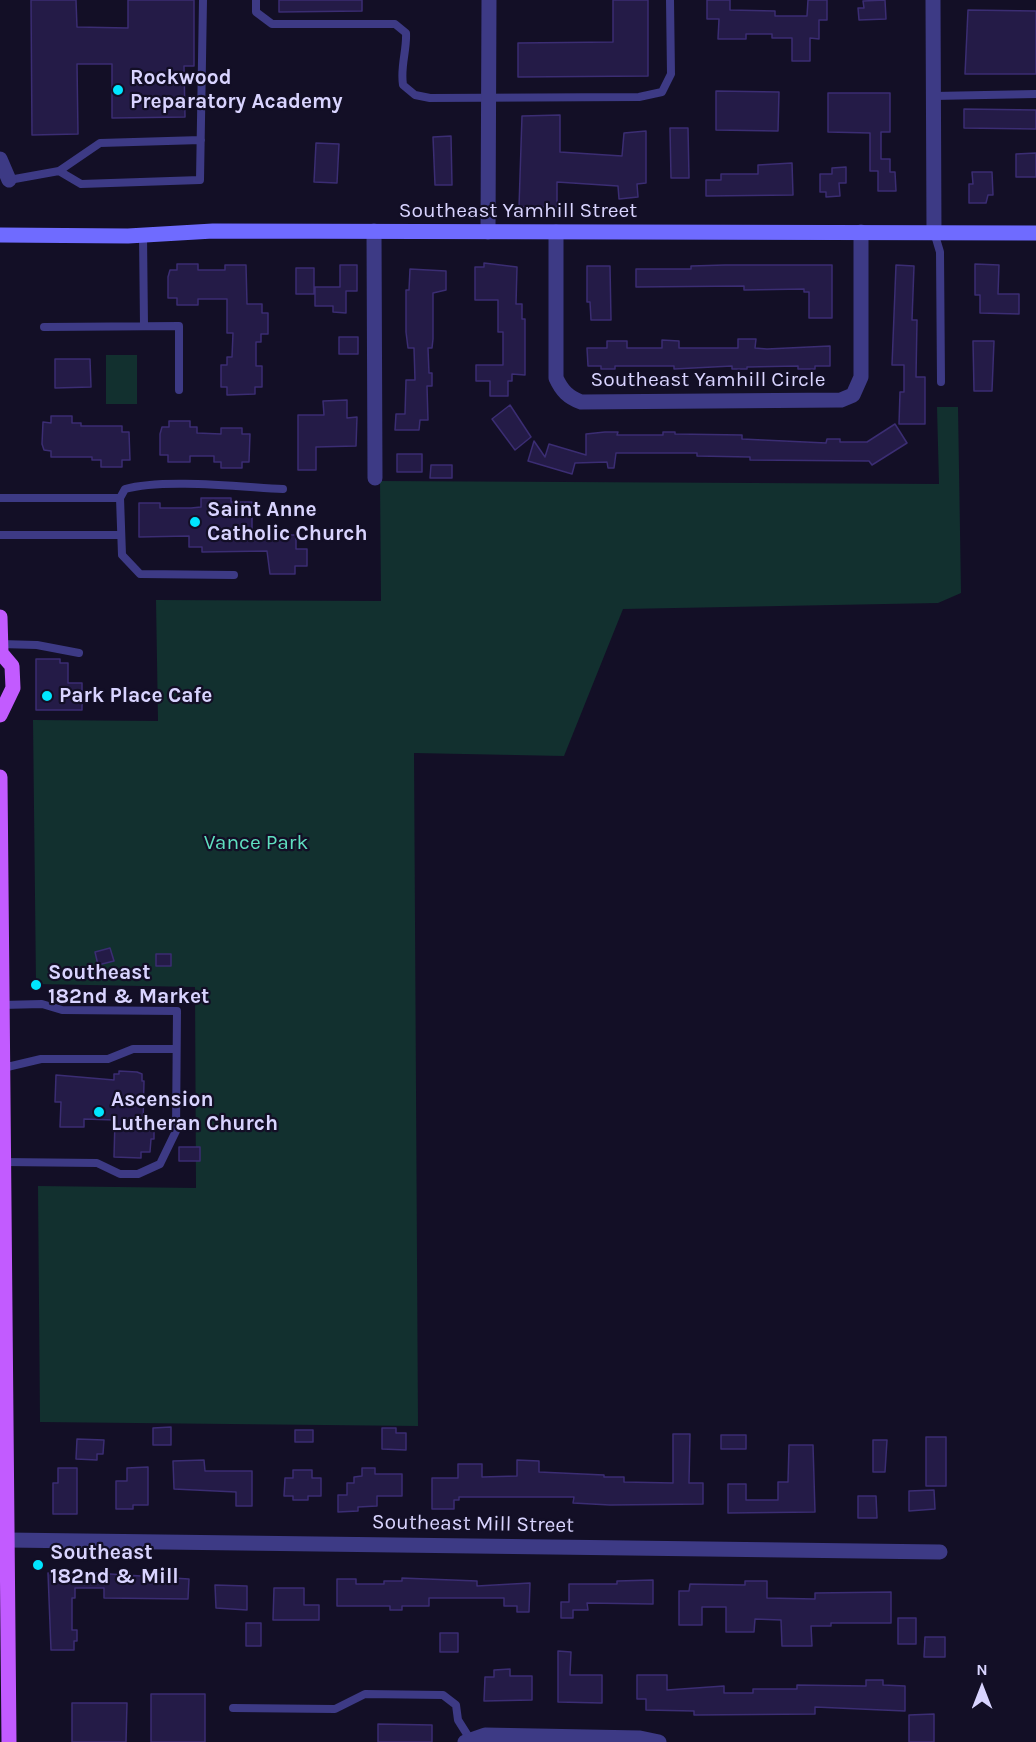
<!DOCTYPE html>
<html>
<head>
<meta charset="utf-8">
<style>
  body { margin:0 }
  #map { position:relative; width:1036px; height:1742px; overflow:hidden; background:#130f26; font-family:Karla,sans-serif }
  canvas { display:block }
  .north { position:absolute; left:952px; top:1658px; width:60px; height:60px; -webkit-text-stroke:4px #130f26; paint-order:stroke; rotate:0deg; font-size:16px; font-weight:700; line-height:24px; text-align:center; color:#d9d4ff }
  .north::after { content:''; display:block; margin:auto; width:21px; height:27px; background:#d9d4ff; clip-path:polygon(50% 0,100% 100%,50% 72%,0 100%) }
</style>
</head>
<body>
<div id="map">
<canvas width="1036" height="1742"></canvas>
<div class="north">N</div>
</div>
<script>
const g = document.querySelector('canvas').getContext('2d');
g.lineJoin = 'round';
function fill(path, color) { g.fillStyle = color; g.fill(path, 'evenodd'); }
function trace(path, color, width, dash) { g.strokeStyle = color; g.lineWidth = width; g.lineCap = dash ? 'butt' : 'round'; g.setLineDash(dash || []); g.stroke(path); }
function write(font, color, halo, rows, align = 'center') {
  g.font = font + ' Karla,sans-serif'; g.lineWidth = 4.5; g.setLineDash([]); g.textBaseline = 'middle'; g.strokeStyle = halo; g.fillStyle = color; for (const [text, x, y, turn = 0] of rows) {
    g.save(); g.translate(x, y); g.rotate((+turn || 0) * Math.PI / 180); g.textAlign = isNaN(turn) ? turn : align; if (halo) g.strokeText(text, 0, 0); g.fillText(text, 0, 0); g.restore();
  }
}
const green = new Path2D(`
  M106,355H137V404H106Z
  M937,407H958L961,593L938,603L623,609L564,756L414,753L418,1426L40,1422L38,1186L196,1188L195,987L36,984L33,720L158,721L156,600L381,601L380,481L939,484Z`);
const building = new Path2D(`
  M31,0H76L77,27L128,28V0H194V66H184L185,117L112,118V64H77L78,134L32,135Z
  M279,0H362V11L279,12Z
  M613,0H648V76L518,77V43L613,42Z
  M707,0H730V10L775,11V16H807L808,0H827V20H819V39L810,38V61H792V38H772V34H746V39H718L719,19H707Z
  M885,0L886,19L859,20L858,8H864L863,1Z
  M968,10L1036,11V74H965Z
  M716,91L779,92L778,131L716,130Z
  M828,93H890V132H881V159H890V172H895L896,191H878V171H870V133L828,132Z
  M964,109L1036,110V129L964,128Z
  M560,115V152L622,156L624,133L646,131V183L637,184L638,197L619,199L618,186L557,182V207H519L522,116Z
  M670,128H688L689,178H671Z
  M451,136L452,185H435L433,137Z
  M316,143L339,144L337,183L314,182Z
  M1036,153V177H1016V154Z
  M792,163L793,195L706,196V180H721V174H758V165Z
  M846,167V183H839L840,196L826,197V192H820V174H832V168Z
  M972,172H992L993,195H988L986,203H969V184H973Z
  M484,263L517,267L516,304H522V319H525V375L512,374V381H508V396H490V381H476V365H503V332H498V300H475V267H484Z
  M177,264H198V270H225V265H246L247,304H262V313H268V334H261V342H256V366H262V387H255V394L227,395V387H221V365H227V357H232L233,333H227V299H198V305H177V298H168V277L170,270H177Z
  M975,264L999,265L998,294H1019V314L980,313V295H975Z
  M340,265H357V291H346V313L333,312V306H315V287H340Z
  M725,265H832V318H809V292H804V289L744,290V286L636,287V269H691V266Z
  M896,265L914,266L912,320H917L916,377H925V424H899L900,392H904V365H892Z
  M587,266H610L611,320H591L590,302H587Z
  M296,268H314V294H296Z
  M410,269L446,271V290L433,293V339L432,348H428L429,373H432V386H427L428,420H420L419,430H395L396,414H405L406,380H415L414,348H408L406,332V290H409Z
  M339,337H358V354H339Z
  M738,339H756L755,348L767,349L830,346V366H815V369H798V366L747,367V369H732V366L674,369V366H615V369H601V366H588L587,348H607V341H627V348H662V340L679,341V348H738Z
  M973,341H994L992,391H974Z
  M55,359H90L91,387L55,388Z
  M347,400V418L357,417L356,446L316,447V470H298V415H324L323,401Z
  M510,405L531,437L515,450L492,419Z
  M51,416H72V423H81V426H122V432H129L130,460H122V467H101V460H92V457H51V451L44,450L42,444L43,422L51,423Z
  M169,421H190V427H197V433L221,434V428H242V434H250L249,462H242V468H221V462H214V456H190V462H168V455H160V434L162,427H169Z
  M895,424L907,443L872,465L869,461L750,460V457L697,456V453H616L614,468H608L607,462L575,463L572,474L528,461L534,441L545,457L549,444L586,455V434L605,432H618L617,435H663V432H675V434L742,435V439L826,443L827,439H840V442H867Z
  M397,454H422V472H397Z
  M431,465H452V478H430Z
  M201,498H231V502H252V535H296V549H307V566H295V574H270L267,551L202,552V547H189V536L139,537V503H160V508H191L201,507Z
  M36,659H60V663H68V683H82V710H36Z
  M110,948L114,961L98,965L95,952Z
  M156,954H171V966H156Z
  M119,1071L137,1072L142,1074V1081H144L143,1123H154V1139H151L150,1152H141V1158L114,1157L115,1120L84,1119V1127H60L61,1102H55L56,1075L114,1080V1074H119Z
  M179,1147H200V1161H179Z
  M171,1427V1445H153V1428Z
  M382,1428H396V1433H406V1450L382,1449Z
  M295,1430H313V1442H295Z
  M673,1434H690L689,1483H703V1504L610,1505L573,1503L574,1497H459V1500H454V1509H432V1478H458V1464H482V1477L517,1476V1460L539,1461V1472L604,1475V1477H624V1482L673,1483Z
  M721,1435H746V1449H721Z
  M926,1437H946V1486H926Z
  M77,1439L104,1440L103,1454H97V1460L76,1459Z
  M873,1440H887L885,1472H873Z
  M789,1445H813L815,1512L728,1513V1484H746V1500H778V1482H788Z
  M204,1460L205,1471H252V1506H236V1492L174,1489L173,1461Z
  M148,1467V1505H133V1509H116V1481H127V1468Z
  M58,1468H77V1514H53V1483H58Z
  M362,1468H375V1474H402V1496H377V1506L358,1507V1511L338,1512V1495H347V1483H354V1477L362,1476Z
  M293,1470H312V1478H321V1496H308V1500H293V1496H284L285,1478H293Z
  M934,1490L935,1509L909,1511V1491Z
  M858,1496H876L877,1518H858Z
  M62,1571L189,1579L188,1599L104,1598V1588H75V1598H72V1630H77V1641H74V1650H51L48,1573Z
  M402,1578L477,1581V1586L530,1583L529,1612H517V1606H504V1598H429V1606H402V1610H390V1606H337V1579H356V1584H384V1581H402Z
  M653,1580V1604L587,1603L588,1610H573V1618H561V1602H569V1584H617V1581Z
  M745,1581H767V1598L815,1599V1593L891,1592V1623H831V1626H811L812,1646H782L781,1620L755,1619L754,1632H726V1607H702V1625H679V1591H689L690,1584L745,1585Z
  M215,1585L247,1586V1610L216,1608Z
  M274,1588H304V1605H319V1620H273Z
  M898,1618H916V1644H898Z
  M246,1623H261V1646H246Z
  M440,1633H458V1652H440Z
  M925,1637H945V1657H924Z
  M558,1651L571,1652L570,1675H602V1703L558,1702Z
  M510,1669V1676H532V1700L484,1701L485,1677H494V1670Z
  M637,1675H667V1690L724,1686V1693H753V1689H797V1685L866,1686V1680H883V1685L905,1686V1711L815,1707V1714L694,1715V1711L646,1710V1699H637Z
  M151,1694H205V1742H151Z
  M72,1703H127L126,1742H72Z
  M934,1714V1742H909V1715Z
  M378,1724L432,1725V1742H378Z`);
const lane = new Path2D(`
  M256,0V12L272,24H395L406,33C407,51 400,66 403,85L415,95L430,98L639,97L662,92L671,74L670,0
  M934,96L1036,94
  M59,171L81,184L200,180L203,0
  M9,180L59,171L100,143L201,140
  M934,232L940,252L941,382
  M143,235L144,326
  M44,327L179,326V390
  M0,498H120
  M0,535H120
  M234,575L140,574L122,555L120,498L125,489C163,478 242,487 283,489
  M0,644L37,645L79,653
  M2,1005L42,1004L62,1010L177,1011L176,1131L160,1164L138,1174H120L97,1163L4,1162
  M3,1068L41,1059H108L133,1049H176
  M233,1708L335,1709L365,1694L443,1695L456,1705L458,1720L470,1739`);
const street = new Path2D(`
  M933,0L934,232
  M0,159L9,180
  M374,231L375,478
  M488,232L489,0
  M556,232V378C562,391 568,397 581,402L841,400L853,395L861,377V232
  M7,1540L940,1552
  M465,1742L485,1735L640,1738L659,1742`);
const secondary = new Path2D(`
  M0,235L128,236L213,231L1036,233`);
const primary = new Path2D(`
  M0,617L1,653L12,666L13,688L0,715
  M0,777L9,1742`);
const markers = [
  [118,90,6,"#00e5ff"],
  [195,522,6,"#00e5ff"],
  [47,696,6,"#00e5ff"],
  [36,985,6,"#00e5ff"],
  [99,1112,6,"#00e5ff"],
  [38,1565,6,"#00e5ff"]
];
const poiNames = [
  ["Rockwood",130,78],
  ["Preparatory Academy",130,102],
  ["Saint Anne",207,510],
  ["Catholic Church",207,534],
  ["Park Place Cafe",59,696],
  ["Southeast",48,973],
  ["182nd & Market",48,997],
  ["Ascension",111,1100],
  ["Lutheran Church",111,1124],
  ["Southeast",50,1553],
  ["182nd & Mill",50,1577]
];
const streetNames = [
  ["Southeast Yamhill Street",518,211],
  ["Southeast Yamhill Circle",708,380],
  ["Southeast Mill Street",473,1524,1]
];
const parkNames = [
  ["Vance Park",256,843]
];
fill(green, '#12302f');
fill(building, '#241b47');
trace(building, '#3b2d73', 1.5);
trace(lane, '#3d3a85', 8);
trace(street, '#3d3a85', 15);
trace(secondary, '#6f6bff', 15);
trace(primary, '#c25bff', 15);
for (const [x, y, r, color] of markers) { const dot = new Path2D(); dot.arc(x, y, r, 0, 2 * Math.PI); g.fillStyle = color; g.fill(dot); trace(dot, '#130f26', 2); }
write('bold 21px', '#d9d4ff', '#130f26', poiNames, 'left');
write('21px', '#d9d4ff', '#130f26', streetNames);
write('21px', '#5fe0c0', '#130f26', parkNames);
</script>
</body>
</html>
